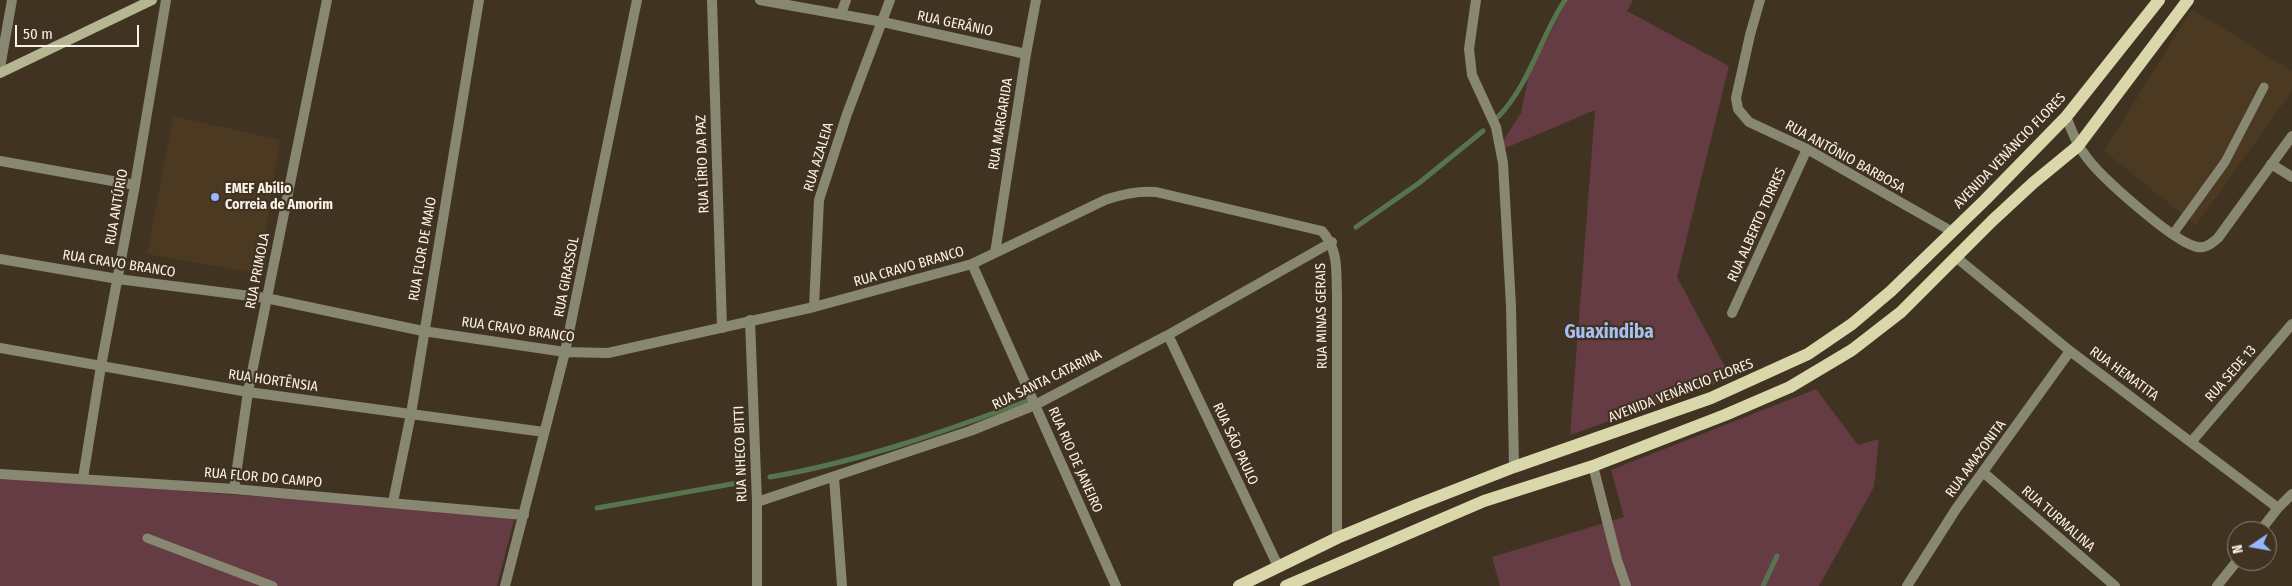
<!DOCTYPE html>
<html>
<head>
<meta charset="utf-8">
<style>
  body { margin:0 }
  #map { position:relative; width:2292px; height:586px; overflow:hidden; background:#413321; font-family:"Fira Sans Condensed",sans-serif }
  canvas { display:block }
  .north { position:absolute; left:2227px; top:521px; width:50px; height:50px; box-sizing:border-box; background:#413321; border:1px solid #8b7f70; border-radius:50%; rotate:258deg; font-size:14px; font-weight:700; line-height:20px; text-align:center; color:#fbf2e7 }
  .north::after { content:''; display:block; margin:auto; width:18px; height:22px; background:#96b6fd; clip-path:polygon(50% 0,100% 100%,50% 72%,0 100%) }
  .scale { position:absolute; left:15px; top:25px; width:124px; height:22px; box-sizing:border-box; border:2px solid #fbf2e7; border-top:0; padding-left:6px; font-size:15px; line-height:18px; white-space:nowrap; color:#fbf2e7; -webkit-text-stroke:4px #413321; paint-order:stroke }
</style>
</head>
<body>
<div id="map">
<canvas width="2292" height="586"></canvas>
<div class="north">N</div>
<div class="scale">50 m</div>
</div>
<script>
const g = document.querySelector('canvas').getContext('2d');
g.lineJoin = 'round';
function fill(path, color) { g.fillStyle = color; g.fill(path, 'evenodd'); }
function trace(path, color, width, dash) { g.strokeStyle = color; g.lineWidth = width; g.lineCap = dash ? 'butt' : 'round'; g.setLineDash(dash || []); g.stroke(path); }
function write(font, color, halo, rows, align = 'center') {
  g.font = font + ' "Fira Sans Condensed",sans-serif'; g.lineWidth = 4.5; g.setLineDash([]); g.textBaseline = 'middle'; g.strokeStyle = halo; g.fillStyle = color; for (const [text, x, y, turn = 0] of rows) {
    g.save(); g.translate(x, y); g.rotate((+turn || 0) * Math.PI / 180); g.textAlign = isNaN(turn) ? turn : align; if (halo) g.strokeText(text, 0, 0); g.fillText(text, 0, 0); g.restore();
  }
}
const built = new Path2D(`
  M2192,9L2292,71V91L2196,225L2104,151Z
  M173,116L280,140L259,274L147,254Z`);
const green = new Path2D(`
  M1567,0H1633L1627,11L1729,66L1677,277L1731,378L1570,435L1595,110L1496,152L1521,113L1529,74Z
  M1816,389L1858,445L1879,439L1874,487L1819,586H1500L1492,557L1624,517L1611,470Z
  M0,477L515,516L497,586H0Z`);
const stream = new Path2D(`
  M1498,117C1530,84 1540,38 1565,0
  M1356,227L1419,183L1483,131
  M770,477C859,462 945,431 1030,400
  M597,508L743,482
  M1763,586L1777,556`);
const lane = new Path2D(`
  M2173,234L2225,162L2264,87
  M147,538L273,586`);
const street = new Path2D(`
  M712,0L722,328
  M760,0L883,22L1026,54
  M1476,0L1469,49L1472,75L1496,127L1503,163L1511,306L1514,467
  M1760,0L1750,35L1736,98L1738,109L1749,122L1807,149L1951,231
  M841,14L846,0
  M0,68L12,0
  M2066,117C2072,130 2076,144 2085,155C2099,176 2171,239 2194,246C2204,250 2211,244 2218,238L2292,136
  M0,161L135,185
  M2271,164L2292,177
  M995,253L1026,54L1036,0
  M1957,258L2070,351L2278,508
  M0,259L118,279L266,298L423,331L565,352L608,353L814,307L972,264L1105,200C1123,194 1137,191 1156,192L1322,231C1339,251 1336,270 1337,295V538
  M972,264L1116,586
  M814,307L819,200L847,114L890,0
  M1732,313L1807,149
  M750,320L757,502V586
  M1168,335L1278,566
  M0,348L248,392L544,432
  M2192,441L2292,324
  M1593,466L1617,560L1626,586
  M1984,473L2115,586
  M0,474L234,489L524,515
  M834,477L842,586
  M83,478L101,366L135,185L166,0
  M234,489L248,392L327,0
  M393,502L411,414L479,0
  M757,502L970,431L1035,405L1168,335L1332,242
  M2260,531L2278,508L2292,494
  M505,586L565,352L637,0
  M1907,586L1956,509L2070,351
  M2217,586L2237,561`);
const secondary = new Path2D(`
  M0,73L152,0`);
const primary = new Path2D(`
  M1239,586L1337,538L1414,506L1514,467L1711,398L1808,354L1852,324L1891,291L1985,200L2066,117L2159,0
  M1286,586L1484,501L1593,466L1725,415L1790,387L1852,350L1901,312L1992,221L2033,183L2078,146L2188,0`);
const markers = [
  [215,197,5,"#96b6fd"]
];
const streetNames = [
  ["RUA GERÂNIO",955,24,12],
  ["RUA MARGARIDA",1001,124,-81],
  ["AVENIDA VENÂNCIO FLORES",2010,151,-46],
  ["RUA AZALEIA",819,157,-73],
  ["RUA ANTÔNIO BARBOSA",1845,157,29],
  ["RUA LÍRIO DA PAZ",703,164,-92],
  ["RUA ANTÚRIO",117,207,-80],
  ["RUA ALBERTO TORRES",1757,225,-66],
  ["RUA FLOR DE MAIO",423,249,-80],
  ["RUA CRAVO BRANCO",119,264,9],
  ["RUA CRAVO BRANCO",909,267,-16],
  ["RUA PRIMOLA",258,271,-79],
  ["RUA GIRASSOL",567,277,-79],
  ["RUA MINAS GERAIS",1322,316,-91],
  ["RUA CRAVO BRANCO",518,330,8],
  ["RUA HEMATITA",2124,374,36],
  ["RUA SEDE 13",2231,374,-49],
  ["RUA SANTA CATARINA",1047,380,-26],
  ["RUA HORTÊNSIA",273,381,8],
  ["AVENIDA VENÂNCIO FLORES",1681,391,-21],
  ["RUA SÃO PAULO",1235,444,65],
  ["RUA NHECO BITTI",741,454,-92],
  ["RUA AMAZONITA",1976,459,-54],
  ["RUA RIO DE JANEIRO",1075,460,66],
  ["RUA FLOR DO CAMPO",263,478,5],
  ["RUA TURMALINA",2058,519,41]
];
const poiNames = [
  ["EMEF Abílio",225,189],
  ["Correia de Amorim",225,205]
];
const districtNames = [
  ["Guaxindiba",1609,333]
];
fill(built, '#4c3921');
fill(green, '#653b44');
trace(stream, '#56754e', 5);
trace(lane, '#888771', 9);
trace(street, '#888771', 10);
trace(secondary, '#b6b592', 10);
trace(primary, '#dad8ab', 12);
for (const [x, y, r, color] of markers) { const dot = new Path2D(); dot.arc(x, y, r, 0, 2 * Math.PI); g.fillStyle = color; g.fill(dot); trace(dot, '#413321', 2); }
write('14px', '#fbf2e7', '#413321', streetNames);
write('bold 14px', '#fbf2e7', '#413321', poiNames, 'left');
write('bold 19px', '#a6bff4', '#413321', districtNames);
</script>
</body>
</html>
